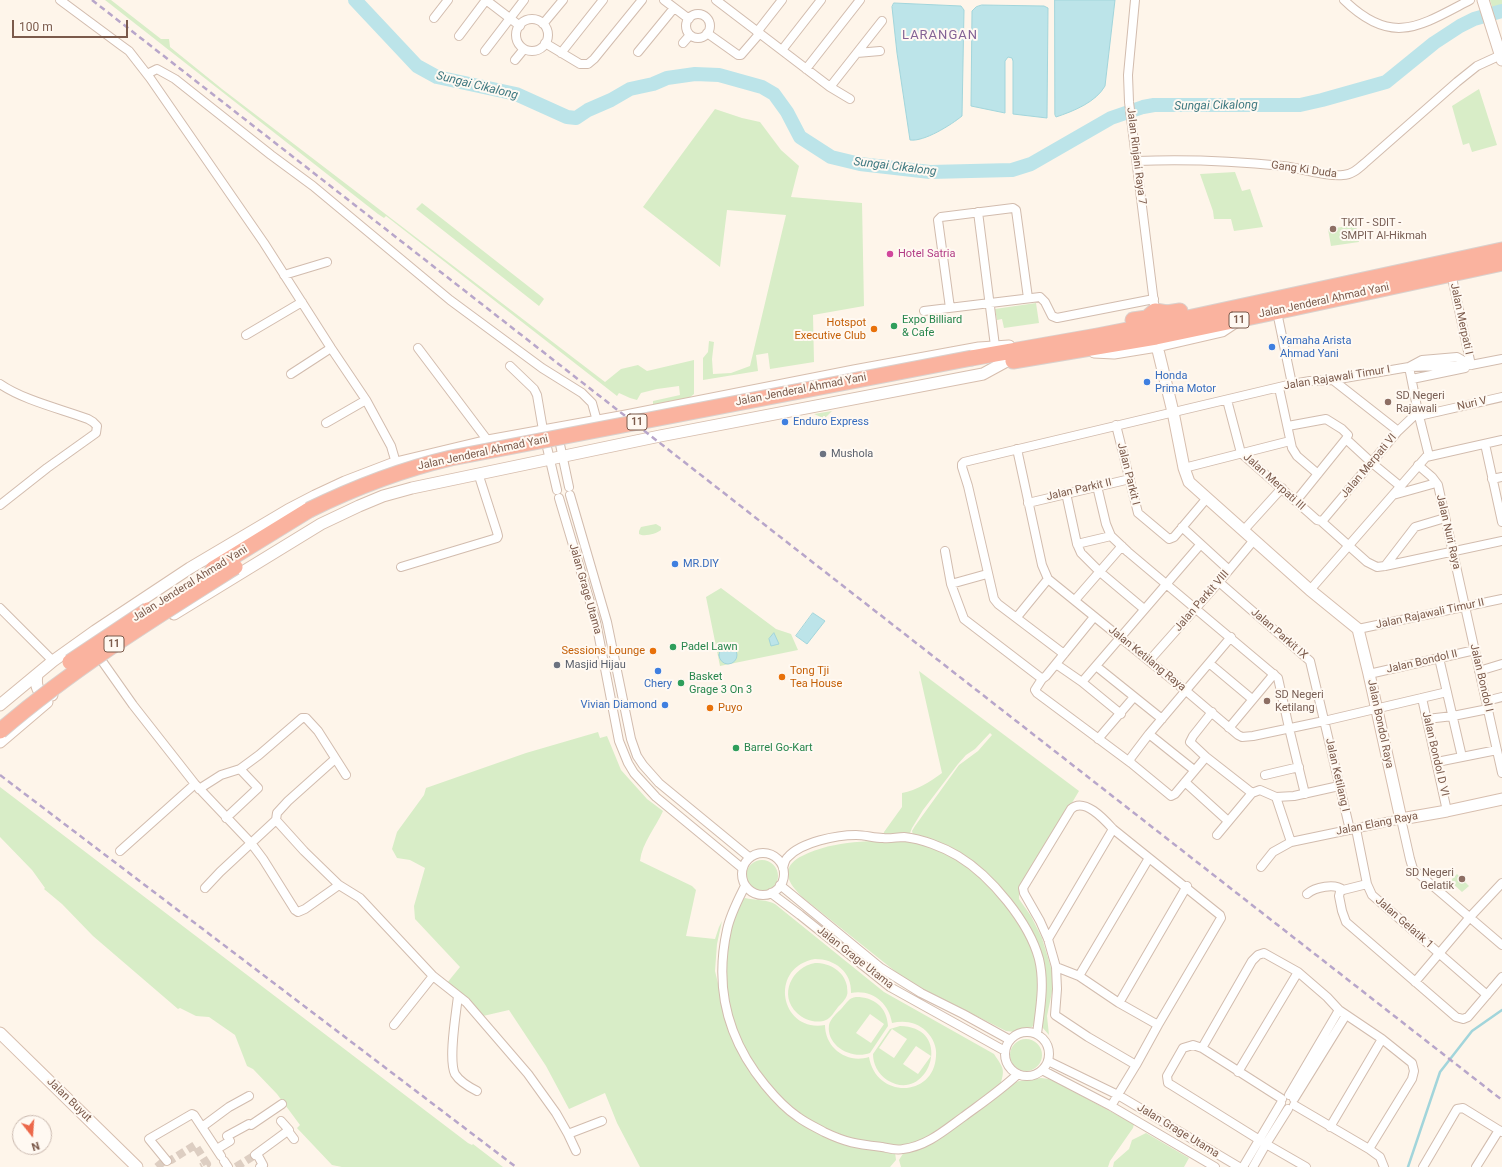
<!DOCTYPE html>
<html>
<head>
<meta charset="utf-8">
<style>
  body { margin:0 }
  #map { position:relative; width:1502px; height:1167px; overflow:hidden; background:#fef5ea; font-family:Roboto,sans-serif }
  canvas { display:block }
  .north { position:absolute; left:12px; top:1115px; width:40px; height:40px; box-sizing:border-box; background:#fff9f2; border:1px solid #cab9af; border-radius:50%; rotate:163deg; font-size:11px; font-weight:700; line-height:16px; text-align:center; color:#7b5a4b }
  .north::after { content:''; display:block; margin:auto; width:14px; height:18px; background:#ec684a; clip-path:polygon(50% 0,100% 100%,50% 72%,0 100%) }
  .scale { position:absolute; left:12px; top:20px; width:116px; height:18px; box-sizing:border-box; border:2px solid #7b5a4b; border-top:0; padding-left:5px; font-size:12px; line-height:14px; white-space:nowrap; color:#7b5a4b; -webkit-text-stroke:3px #fff9f2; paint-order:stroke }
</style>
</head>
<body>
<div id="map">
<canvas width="1502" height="1167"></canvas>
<div class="north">N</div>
<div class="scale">100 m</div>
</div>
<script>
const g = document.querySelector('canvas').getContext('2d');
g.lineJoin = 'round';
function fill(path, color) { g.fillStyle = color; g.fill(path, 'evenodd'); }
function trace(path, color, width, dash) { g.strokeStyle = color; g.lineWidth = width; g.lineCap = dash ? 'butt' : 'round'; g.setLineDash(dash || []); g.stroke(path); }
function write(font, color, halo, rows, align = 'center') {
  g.font = font + ' Roboto,sans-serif'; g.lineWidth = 4; g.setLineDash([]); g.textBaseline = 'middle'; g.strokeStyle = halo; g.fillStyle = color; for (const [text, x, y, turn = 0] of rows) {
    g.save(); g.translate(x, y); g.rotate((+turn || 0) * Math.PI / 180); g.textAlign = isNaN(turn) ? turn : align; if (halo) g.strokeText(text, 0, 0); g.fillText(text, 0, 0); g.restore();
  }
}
const green = new Path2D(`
  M105,0H111L161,39H169L170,47L222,89L605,382L621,369L638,365L647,371L694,360V394L688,399L653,407V401L680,395L679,386L657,389L641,393L637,400L630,398L619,393L617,396L386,216L384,218L378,214Z
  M1490,0H1502V9L1495,10L1493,9Z
  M1479,89L1497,145L1472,152L1469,143L1463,145L1452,106Z
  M715,109L742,118L760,122L781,150L799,166L791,197L862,203L864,306L813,315L814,362L770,369L768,353L756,355L758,371L703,380V358L708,352L709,341L714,342L712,359L713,374L731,373L750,366L786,215L727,210L720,267L643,207Z
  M1235,172L1242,191L1250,189L1263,227L1234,231L1231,219H1214L1213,211L1200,174Z
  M422,203L542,297L544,299L539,306L416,209Z
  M1356,225L1359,242L1331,246L1328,229Z
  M1036,303L1039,323L1004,328L1002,319L997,320L995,309Z
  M832,411L825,418V416H823V418L814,414Z
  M656,524L661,527V530C656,534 644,537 639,534V531L641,527Z
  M721,588L776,629L791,634L798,650L720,666L706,597Z
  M919,671L1079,791L1019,892V899L1031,916L1042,938L1052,971V992L1047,1016L1049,1035L1042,1027L1039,957L992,878L985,873L913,835L912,831L915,826L959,765L978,751L992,735L990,733L975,749L966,755L958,764L923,810L912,828L910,833L908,835L883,837L884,832L902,807V793C917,790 930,782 942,773Z
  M598,732L600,738L607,736L621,770L647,799L663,811C656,827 642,843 640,861L692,886L696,890L686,936L715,939L719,927L722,921L717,944L715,971L726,1016L763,1085L819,1131L895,1152L896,1160L890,1167H640L617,1123L605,1093L569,1109L546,1066L509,1010L483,1016L447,983L460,967L415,919L414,906L425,868L410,860L397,858L392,849L397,832L424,795L426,788L526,753Z
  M0,787L468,1143L472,1145L473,1144L503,1167H342L332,1165L297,1128L300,1125L277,1094L253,1069L247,1066L235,1035L209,1017L196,1016L180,1008L178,1009L93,936L62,904L44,889L45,888L32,870L0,837Z
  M908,839L957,856L1000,893L1031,945L1039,968L1036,1021L1032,1027L1015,1032L1006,1031L921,988L896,972L802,897C797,891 788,883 788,874C787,866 795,859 802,856C836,839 871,842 908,839Z
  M746 876a16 16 0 1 1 32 0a16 16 0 1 1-32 0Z
  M1457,874L1469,886L1462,892L1450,881Z
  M745,898C754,900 769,900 775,904L884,992L994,1054C1004,1069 1005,1069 1000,1086L931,1138L899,1148L857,1143L813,1124L778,1096L756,1071L730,1020L725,967L730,929L741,900ZM815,959C835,959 852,972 851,993C872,989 889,1003 892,1023C904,1020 917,1022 926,1031C933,1038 937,1047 936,1056C934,1098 876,1099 869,1057C847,1064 825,1048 825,1025C780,1033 768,967 815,959Z
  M815,963C830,963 844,971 847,986C847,989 848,993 847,995C846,999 841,1004 838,1007C835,1011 830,1019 826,1020C817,1024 804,1020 797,1013C778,995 792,967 815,963Z
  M856,997C874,997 887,1007 888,1026L870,1053C852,1060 826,1046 829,1025C830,1019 838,1012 842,1008C847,1002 849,998 856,997ZM870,1014L884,1024L871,1043L856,1033Z
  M900,1026C956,1027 928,1106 887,1080C878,1074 873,1064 873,1054L890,1029ZM892,1029L907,1039L894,1058L879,1048ZM916,1046L931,1056L918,1074L903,1064Z
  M1010 1055a16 16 0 1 1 32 0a16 16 0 1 1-32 0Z
  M1041,1078L1049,1079L1056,1082L1134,1124L1133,1128L1110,1161L1108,1167H901L899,1160L904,1152L1012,1084L1019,1081Z
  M1146,1133L1189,1158L1184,1167H1113L1114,1162L1129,1149L1132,1140Z`);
const water = new Path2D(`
  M1055,0H1115L1105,86C1096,102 1074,111 1056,117L1055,115Z
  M894,3L961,6L964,10L962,116C951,125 924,142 910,140L897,53L892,7Z
  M982,5L1044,6L1048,8L1047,118L1013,114V61L1012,58L1008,57L1005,61V113L971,106L972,11L976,7Z
  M813,613L825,621L807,644L796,636Z
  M774,633L779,644L771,646L769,639Z
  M719 655a9 9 0 1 1 18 0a9 9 0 1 1-18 0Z`);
const stream = new Path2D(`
  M1408,1167L1440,1072L1472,1031L1502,1010`);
const river = new Path2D(`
  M355,0L417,66L437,77L516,94L567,117L576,118L588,110L611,100L630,89L653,84L667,78L695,74L719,75L762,87L774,94L787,112L800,137L831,157L860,164L930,172L1012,170L1031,164L1111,118L1143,107L1154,105H1300L1322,100L1386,82L1434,43L1460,26L1474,19L1502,11`);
const streetTunnel = new Path2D(`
  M157,1167L164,1161L171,1160L195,1145L207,1164L201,1167
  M236,1167L255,1155`);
const street = new Path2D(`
  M60,0L122,46L129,51L150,78L264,243L331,348L366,400L391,446L396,463
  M664,0L689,19
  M716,0L830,87L850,99
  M1135,0L1128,75L1129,102L1155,311
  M1344,0C1392,47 1420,26 1470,0
  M686 26a12 12 0 1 1 24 0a12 12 0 1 1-24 0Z
  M434,18L448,0
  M516 35a16 16 0 1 1 32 0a16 16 0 1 1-32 0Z
  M543,24L563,0
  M757,32L782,0
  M707,33L738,55H741L760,33
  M459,36L486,0L520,26
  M545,43L580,64H588L594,59L642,0
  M683,43L690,35
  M782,50L821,0
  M485,51L524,0
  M638,52L674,8
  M561,53L603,0
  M857,53L880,51
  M515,60L524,49
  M806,69L860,0
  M147,74L157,69L175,79L271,155L313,186L450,300L542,368L582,393L592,403L597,421
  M830,87L882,21
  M1137,161C1186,159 1234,161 1283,166C1302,168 1324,177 1343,175C1352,175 1359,168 1366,162L1457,82L1477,66L1501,55
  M978,212L995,346
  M1451,273L1471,365
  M284,275L327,262
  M950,308L938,220L941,217L1013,208L1016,210L1028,298
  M924,311L1040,297L1045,302L1052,316L1057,318L1154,299
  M1277,312L1292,384
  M246,335L302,302
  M418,348L488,441
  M510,366L534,389L537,395L543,430L557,490
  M291,374L331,348
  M1412,379L1465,368
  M1333,380L1398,431
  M0,384C23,400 61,409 88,419L93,422L97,426L96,433L47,468L0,505
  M1279,388L1292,448L1297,456L1318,474
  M1227,400L1241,453L1308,512L1317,520L1321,521L1367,562L1377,567L1385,566L1502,541
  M1419,416L1502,397
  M326,423L366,400
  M1116,425L1138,513L1169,539L1174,537L1207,498
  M1288,426L1326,419L1342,429L1348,435L1346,439L1296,501
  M558,435L569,487
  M1346,439L1372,463L1400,486
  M1485,444L1502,522
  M1017,449L1042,565L1048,579L1185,690L1238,735L1242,737L1253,736L1324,721L1447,692
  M1429,456L1418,412L1409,367L1422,360L1457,357L1471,365
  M1418,465L1432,477L1438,485L1502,773
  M1184,468L1290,441
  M1492,479L1502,477
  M1097,486L1106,524L1111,536L1128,552L1278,678L1289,728L1305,794
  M1066,493L1077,544L1081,553L1100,572L1144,609
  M570,495L607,622L631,739L637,756L643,765L659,783L749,857
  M1393,495L1436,483
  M559,498L596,622L619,741L628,763L634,773L656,797L742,868
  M1028,503L1130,479
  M1321,521L1324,519L1398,431L1418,412
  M1182,527L1229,570
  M1243,531L1282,488
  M1077,544L1111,536
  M945,551L951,584L964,619L1041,678L1042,679L1046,676L1094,617
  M1385,566L1415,527L1445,518
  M401,567L497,538L498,536L497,532L478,473
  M1219,582L1310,661L1350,830
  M951,584L987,574
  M1310,590L1426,457L1502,440
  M1075,600L1122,546
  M0,608L53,661
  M1017,617L1048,579
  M1358,629L1502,599
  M1064,654L998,604L994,599L968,486L962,467V464L964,462L1292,384L1310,381L1333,380L1409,367L1471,365L1502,359
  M1439,658L1462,757
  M102,661L133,705L195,784L251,843L263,859L295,910L298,912L305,909L339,885
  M1149,661L1219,582L1254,540
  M1209,663L1252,699
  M1056,664L1082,682
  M1096,666L1162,719
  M1479,671L1502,664
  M1369,674L1475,650
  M1042,679L1035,690L1037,693L1131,763
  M1422,698L1447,811
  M1486,701L1502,697
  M1212,712L1193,736L1190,742L1206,757L1252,793L1260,790L1276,797L1291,842
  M1121,714L1082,682L1200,545
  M1427,719L1453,716L1488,709
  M1229,728L1274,674
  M1149,734L1194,770
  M1098,739L1134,697
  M1206,757L1175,794L1171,796L1131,763L1130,759L1149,734L1231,637
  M1437,762L1497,750
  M1265,775L1299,767
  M1185,782L1228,821
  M199,789L221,775L240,769L259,755L302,718H306L318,731L346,775
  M1276,797L1294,796L1339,786
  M226,818L258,788L240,769
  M276,820L304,851L339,885L360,898L433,976L466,1002L528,1074L556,1113L568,1134L576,1151
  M1356,829L1367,884L1372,895L1487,995
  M1217,835L1252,793
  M120,851L195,784
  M742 874a21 21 0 1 1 42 0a21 21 0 1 1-42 0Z
  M1261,867L1273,852L1291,842L1401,819L1410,859L1413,869L1502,945
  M783,868C784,864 785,859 788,857C801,842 837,835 856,835C865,835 874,838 883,838C890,839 897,837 904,837C922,839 943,847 958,856C991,876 1029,922 1039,959C1045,984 1040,1009 1037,1034
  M1367,884L1343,890L1340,892L1339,896L1342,911L1346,922L1456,1017L1463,1019L1468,1017L1502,977
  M780,885L881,968L921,993L963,1014L1010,1040
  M745,886C738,900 730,915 727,930C714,989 728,1040 765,1085C774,1096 786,1109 798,1117C806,1123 815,1127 824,1132C847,1143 857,1144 882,1147C888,1148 896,1151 903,1149C927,1146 945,1130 963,1117C982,1103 1001,1090 1018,1074
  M205,888L220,872L276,820L277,813L288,801L335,759
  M771,893L800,915L890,987L1005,1051
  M1307,894C1315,887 1335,883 1343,890
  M1048,939L1113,829
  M1056,967L1079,976L1119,1003L1158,1025
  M1079,976L1149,858
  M1415,982L1470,917L1502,883
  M458,996C456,1014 448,1060 455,1074C460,1082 469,1087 477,1091
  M1119,1003L1187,886
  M394,1025L433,976
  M1005 1054a22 22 0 1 1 44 0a22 22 0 1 1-44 0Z
  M1202,1048L1252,961L1258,955L1264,953L1298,972L1327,997L1339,1010L1382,1039L1412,1063L1414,1071L1412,1079L1369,1149
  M1048,1061L1118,1095L1239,1167
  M1042,1070L1111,1106L1215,1167
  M1238,1072L1298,972
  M1289,1095L1339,1010
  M1282,1099L1202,1048L1193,1045L1183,1048L1167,1076L1168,1083L1173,1086L1266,1144L1306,1167
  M1294,1099L1346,1015
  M1294,1105L1369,1149L1380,1157L1384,1167
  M1111,1106L1136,1065L1158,1025L1221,918L1220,915L1113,829C1104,819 1084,797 1071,809L1023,888L1024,893L1040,921L1048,939L1056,967L1057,989L1055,1015L1088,1037L1136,1065
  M202,1127L229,1107L249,1096
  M1330,1127L1382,1039
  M288,1131L294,1139
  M568,1134L602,1121
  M217,1149L230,1141L227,1136L249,1124L251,1125L282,1104
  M257,1154L263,1165L260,1167
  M255,1155L289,1130L281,1121
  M167,1161L149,1139L192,1114L194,1115L221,1156
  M224,1161L228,1167
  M1243,1167L1281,1103
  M1253,1167L1266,1144L1288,1109
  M1423,1167L1457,1109L1463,1108L1502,1132
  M1476,1167L1499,1130`);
const secondary = new Path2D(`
  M1483,0L1502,60
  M1157,346L1173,412L1184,468L1189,482L1310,590L1358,629L1369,674L1401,819L1447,811L1502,799
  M1094,352L1114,353L1157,346L1222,331L1234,323
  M174,614L321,524L359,506L383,496L412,488L660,436L983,374L1005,362
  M37,675C35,686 38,697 52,695
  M0,705L53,661L95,631L190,568L288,510L315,496L345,482L392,464L488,441L626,416L854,371L979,348L1009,346
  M0,742L47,702
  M0,1033L137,1167`);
const highway = new Path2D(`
  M1133,320L1147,318L1155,311L1167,313L1180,311
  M972,358L1097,336L1183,319L1502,250
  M1013,361L1156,337L1275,312L1502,263
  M213,569L309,510`);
const rail = new Path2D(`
  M92,0L1502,1100
  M0,775L516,1167`);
const highwayBridge = new Path2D(`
  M309,510C356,487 400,470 451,458L972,358
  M70,662L148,610
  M0,731C73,668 154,618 235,567`);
const markers = [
  [1333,229,4,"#8d6e63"],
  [890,254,4,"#d1479c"],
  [894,326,4,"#2e9e5b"],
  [874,329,4,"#e8710a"],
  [1272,347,4,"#3f7fe0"],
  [1147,382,4,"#3f7fe0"],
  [1388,402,4,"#8d6e63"],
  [785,422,4,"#3f7fe0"],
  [823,454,4,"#6b7280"],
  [675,564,4,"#3f7fe0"],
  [673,647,4,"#2e9e5b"],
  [653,651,4,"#e8710a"],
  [557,665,4,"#6b7280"],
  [658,671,4,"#3f7fe0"],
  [782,677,4,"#e8710a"],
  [681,683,4,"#2e9e5b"],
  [1267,701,4,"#8d6e63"],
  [665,705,4,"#3f7fe0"],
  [710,708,4,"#e8710a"],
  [736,748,4,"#2e9e5b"],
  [1462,879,4,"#8d6e63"]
];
const shields = [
  [1239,320,20],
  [637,422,20],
  [114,644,20]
];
const shieldNames = [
  ["11",1239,320],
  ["11",637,422],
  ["11",114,644]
];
const streetNames = [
  ["Jalan Rinjani Raya 7",1136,156,83],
  ["Gang Ki Duda",1304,170,8],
  ["Jalan Jenderal Ahmad Yani",1324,301,-12],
  ["Jalan Merpati I",1461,319,78],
  ["Jalan Rajawali Timur I",1337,378,-9],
  ["Jalan Jenderal Ahmad Yani",801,390,-11],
  ["Nuri V",1472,404,-13],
  ["Jalan Jenderal Ahmad Yani",483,453,-12],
  ["Jalan Merpati VI",1369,466,-50],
  ["Jalan Parkit I",1128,474,76],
  ["Jalan Merpati III",1274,482,42],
  ["Jalan Parkit II",1079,490,-13],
  ["Jalan Nuri Raya",1448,532,77],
  ["Jalan Jenderal Ahmad Yani",190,584,-32],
  ["Jalan Grage Utama",585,589,74],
  ["Jalan Parkit VIII",1202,601,-49],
  ["Jalan Rajawali Timur II",1430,614,-12],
  ["Jalan Parkit IX",1279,634,41],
  ["Jalan Ketilang Raya",1147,659,39],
  ["Jalan Bondol II",1422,662,-13],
  ["Jalan Bondol I",1481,678,77],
  ["Jalan Bondol Raya",1380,724,78],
  ["Jalan Bondol D VI",1435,754,77],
  ["Jalan Ketilang I",1337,775,77],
  ["Jalan Elang Raya",1377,824,-11],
  ["Jalan Gelatik 1",1404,923,41],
  ["Jalan Grage Utama",855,958,38],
  ["Jalan Buyut",69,1100,44],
  ["Jalan Grage Utama",1178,1131,31]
];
const educationNames = [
  ["TKIT - SDIT -",1341,223],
  ["SMPIT Al-Hikmah",1341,236],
  ["SD Negeri",1396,396],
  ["Rajawali",1396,409],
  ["SD Negeri",1275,695],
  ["Ketilang",1275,708],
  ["SD Negeri",1454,873,"right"],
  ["Gelatik",1454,886,"right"]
];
const hotelNames = [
  ["Hotel Satria",898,254]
];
const leisureNames = [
  ["Expo Billiard",902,320],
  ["& Cafe",902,333],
  ["Padel Lawn",681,647],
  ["Basket",689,677],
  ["Grage 3 On 3",689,690],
  ["Barrel Go-Kart",744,748]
];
const foodNames = [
  ["Hotspot",866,323],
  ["Executive Club",866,336],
  ["Sessions Lounge",645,651],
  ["Tong Tji",790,671,"left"],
  ["Tea House",790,684,"left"],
  ["Puyo",718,708,"left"]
];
const shopNames = [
  ["Yamaha Arista",1280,341],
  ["Ahmad Yani",1280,354],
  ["Honda",1155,376],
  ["Prima Motor",1155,389],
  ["Enduro Express",793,422],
  ["MR.DIY",683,564],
  ["Chery",658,684,"center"],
  ["Vivian Diamond",657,705,"right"]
];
const worshipNames = [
  ["Mushola",831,454],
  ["Masjid Hijau",565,665]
];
const waterNames = [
  ["Sungai Cikalong",477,86,14],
  ["Sungai Cikalong",1216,106,-1],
  ["Sungai Cikalong",895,167,7]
];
const quarterNames = [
  ["LARANGAN",940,36]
];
fill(green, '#d8edc7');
fill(water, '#bce4e9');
trace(water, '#a2d5db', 1);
trace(stream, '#a2d5db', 2.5);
trace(river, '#bce4e9', 14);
trace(streetTunnel, '#ddcec2', 8, [8, 4]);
trace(street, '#d2bcae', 10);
trace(secondary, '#d7beae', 13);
trace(highway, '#dad1cd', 17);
trace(street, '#fff', 8);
trace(secondary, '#fff', 11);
trace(highway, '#fab39f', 15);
trace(rail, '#b8a6ca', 2.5, [6, 4]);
trace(highwayBridge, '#dad1cd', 17, []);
trace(highwayBridge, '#fab39f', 15);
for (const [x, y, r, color] of markers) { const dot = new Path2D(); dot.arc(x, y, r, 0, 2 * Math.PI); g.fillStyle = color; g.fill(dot); trace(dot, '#fff9f2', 1.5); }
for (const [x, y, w] of shields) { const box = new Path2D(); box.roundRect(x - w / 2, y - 8, w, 16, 3); g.fillStyle = '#fff9f2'; g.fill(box); trace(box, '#7b5a4b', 1); }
write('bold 10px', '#7b5a4b', null, shieldNames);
write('11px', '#7b5a4b', '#fff9f2', streetNames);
write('11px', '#785e54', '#fff9f2', educationNames, 'left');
write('11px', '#b23c85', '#fff9f2', hotelNames, 'left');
write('11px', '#27864d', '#fff9f2', leisureNames, 'left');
write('11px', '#c56008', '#fff9f2', foodNames, 'right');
write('11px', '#366cbe', '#fff9f2', shopNames, 'left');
write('11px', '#5b616d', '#fff9f2', worshipNames, 'left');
write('italic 12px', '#3d7880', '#fff9f2', waterNames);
g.letterSpacing = '1px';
write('13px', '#836396', '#fff9f2', quarterNames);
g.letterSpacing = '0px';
</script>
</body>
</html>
